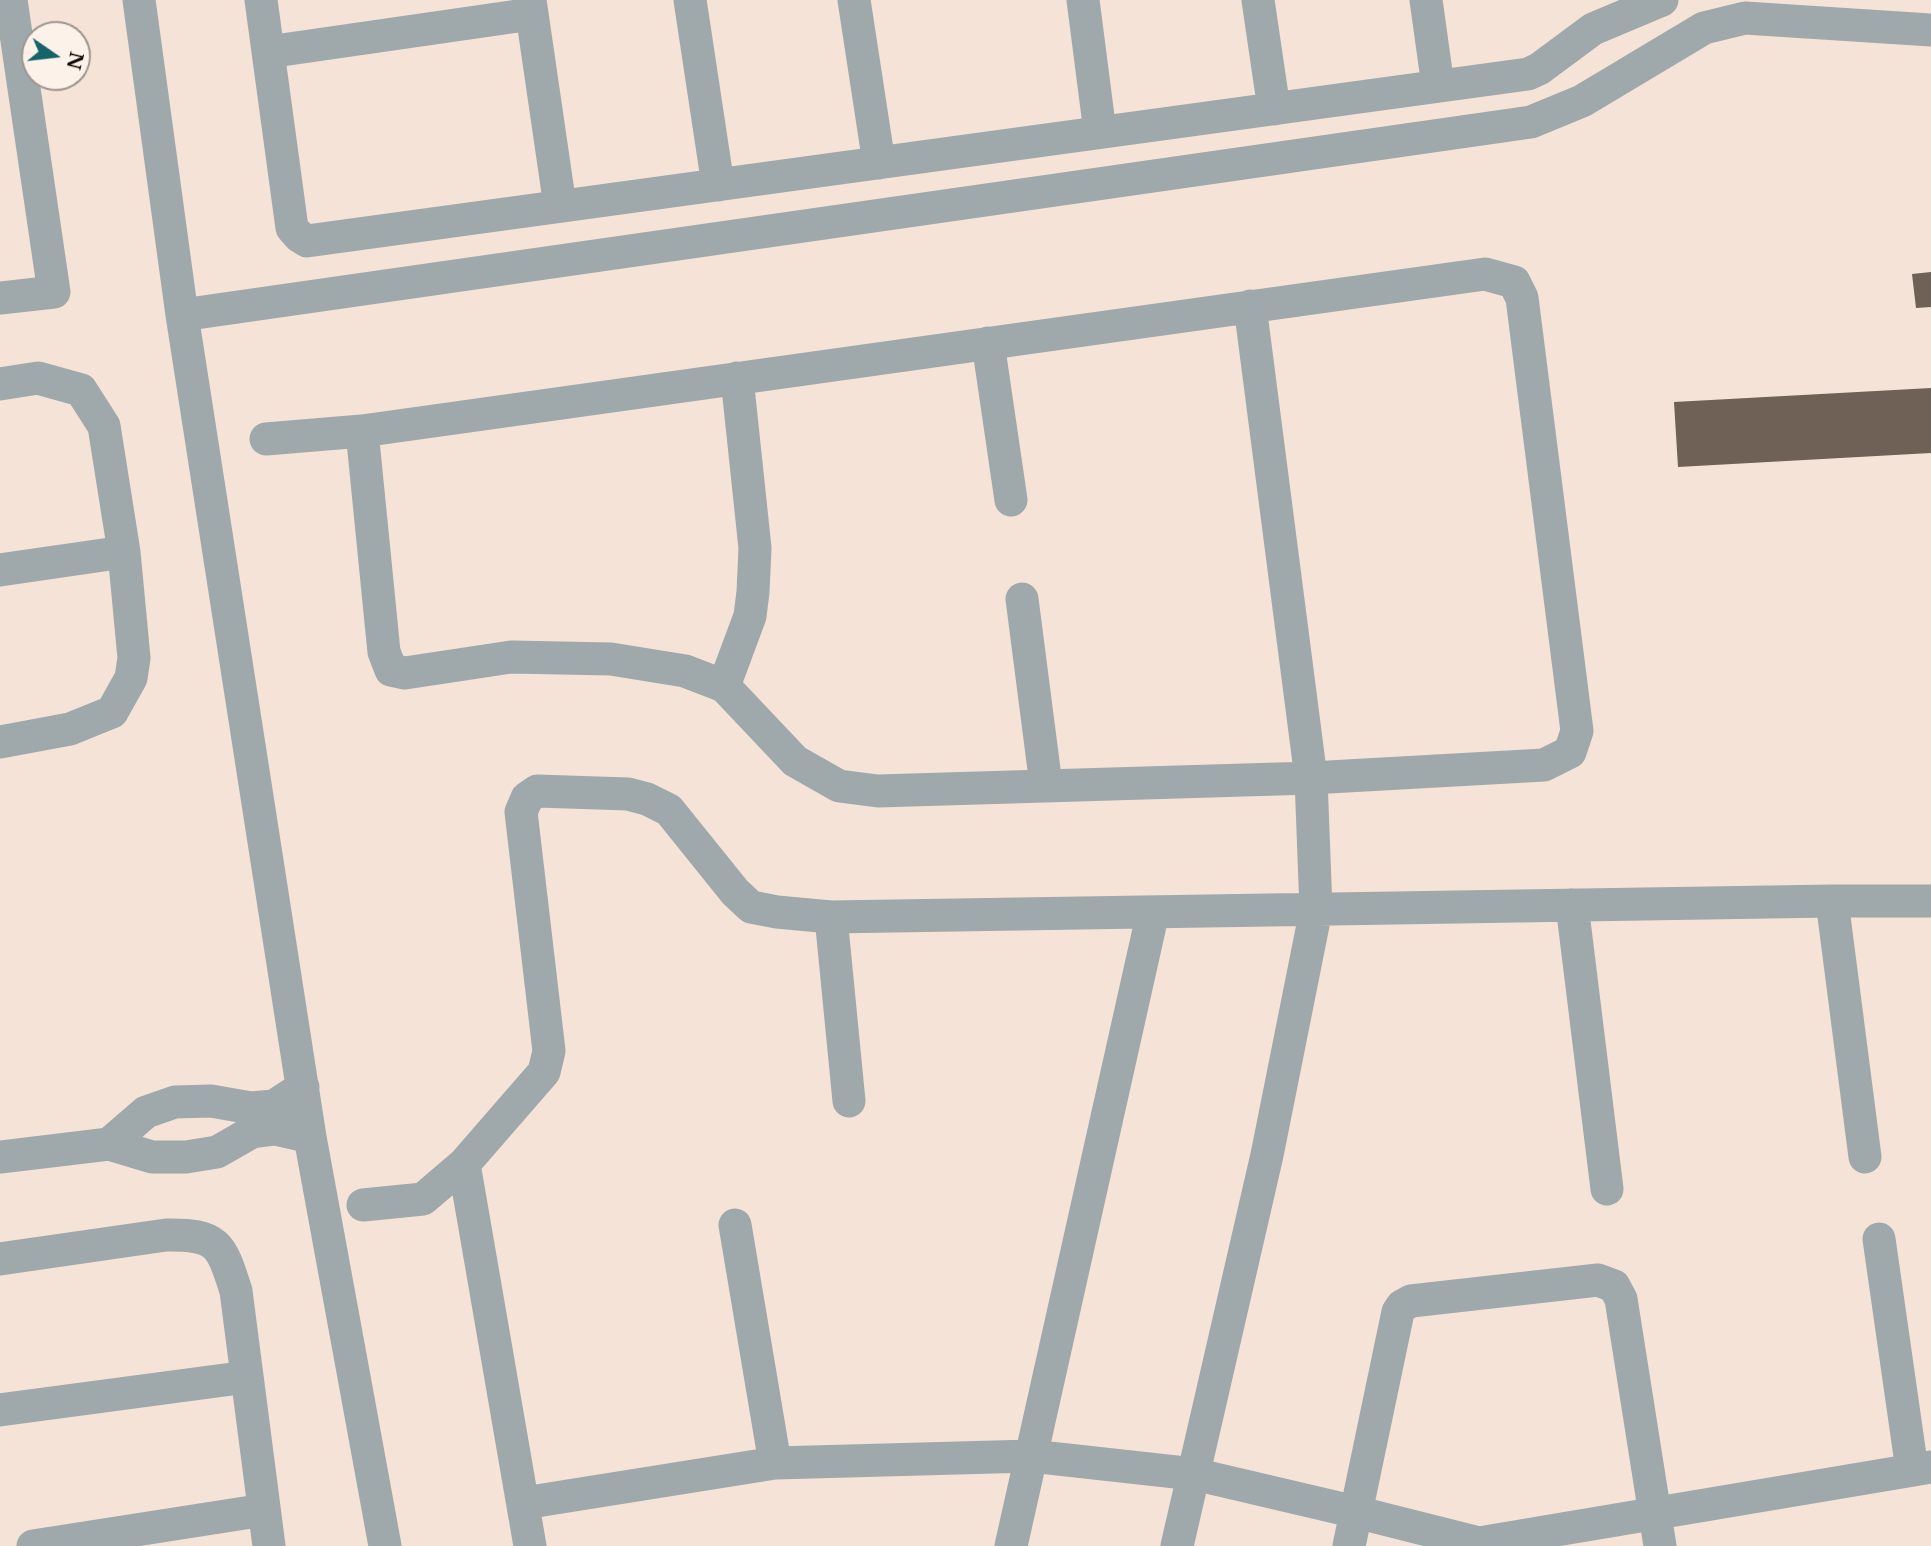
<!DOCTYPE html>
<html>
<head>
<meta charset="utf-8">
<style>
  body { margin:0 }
  #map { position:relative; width:1931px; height:1546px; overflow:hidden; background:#f5e3d7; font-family:"Libre Baskerville",serif }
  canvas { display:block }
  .north { position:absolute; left:21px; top:21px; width:70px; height:70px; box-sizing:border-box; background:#fcf2ea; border:2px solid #9e958f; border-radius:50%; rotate:104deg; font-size:19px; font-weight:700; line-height:28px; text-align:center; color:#100a07 }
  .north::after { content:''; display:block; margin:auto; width:24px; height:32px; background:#156469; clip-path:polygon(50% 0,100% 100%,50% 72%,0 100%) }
</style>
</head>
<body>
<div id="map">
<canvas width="1931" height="1546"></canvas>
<div class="north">N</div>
</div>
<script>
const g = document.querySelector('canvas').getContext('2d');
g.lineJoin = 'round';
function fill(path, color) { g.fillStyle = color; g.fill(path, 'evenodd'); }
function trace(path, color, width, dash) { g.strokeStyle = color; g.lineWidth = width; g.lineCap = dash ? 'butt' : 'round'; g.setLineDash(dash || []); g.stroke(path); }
const building = new Path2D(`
  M1931,272V307L1916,308L1912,274Z
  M1931,388V453L1678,467L1674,402Z`);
const minor = new Path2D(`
  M139,0L182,315L310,1137L385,1546
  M261,0L292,228L299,236L307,241L1528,74L1539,69L1593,29L1662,0
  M530,0L560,206
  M690,0L718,185
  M854,0L879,163
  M1083,0L1100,132
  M1258,0L1274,109
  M1426,0L1438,86
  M268,52L532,14
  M0,298L54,292L11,0
  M182,315L1531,122L1582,101L1704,28L1745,18L1931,30
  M988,343L1011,500
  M0,384L38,378L81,390L104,426L124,552L134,658L131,678L112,712L70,729L0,742
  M266,439L362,431L1485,274L1514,282L1522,298L1577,731L1570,752L1544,765L1311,778L878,791L839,786L795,761L724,686L685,671L611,659L511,657L405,673L391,670L384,652L362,431
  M0,570L124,552
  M1022,599L1046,785
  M724,686L750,616L753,592L755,548L737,378
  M1832,901L1865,1157
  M1572,905L1607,1189
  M831,917L849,1101
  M303,1087L274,1106L251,1108L211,1101L175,1102L146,1112L109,1144L152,1157H186L217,1152L252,1132L275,1129L310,1137
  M0,1157L109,1144
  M464,1164L530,1546
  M363,1205L423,1199L464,1164L544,1072L549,1051L521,812L527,798L537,791L628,794L647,799L669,810L735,892L751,907L777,912L831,917L1832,901H1931
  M735,1225L775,1463
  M1879,1239L1912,1470
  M0,1259L166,1235C218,1234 221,1244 236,1291L269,1546
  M0,1410L247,1377
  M524,1503L775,1463L1031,1456L1194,1474L1356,1512L1479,1543L1931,1467
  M33,1546L264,1510
  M1011,1546L1153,912
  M1177,1546L1267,1155L1316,910L1311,778L1250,306
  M1349,1546L1398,1312L1402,1306L1411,1301L1598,1280L1614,1286L1621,1299L1660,1546`);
fill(building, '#706156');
trace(minor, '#9fa8aa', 33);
</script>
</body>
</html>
